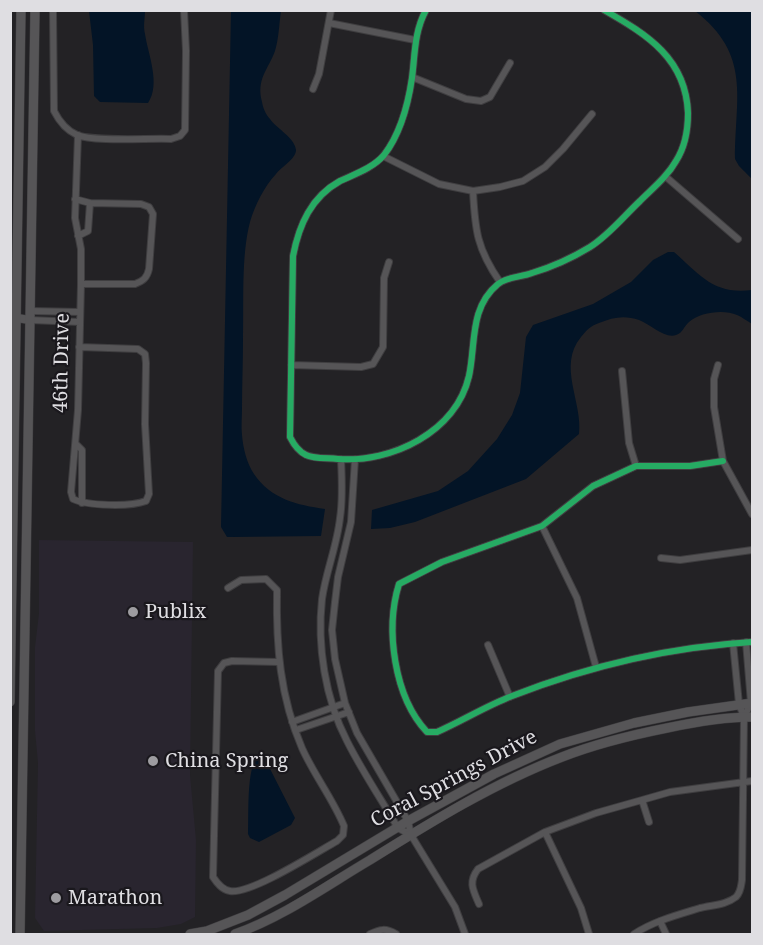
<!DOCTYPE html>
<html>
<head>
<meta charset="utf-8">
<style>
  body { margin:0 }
  #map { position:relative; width:763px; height:945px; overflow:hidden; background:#232225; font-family:"Noto Serif",serif }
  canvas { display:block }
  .frame { position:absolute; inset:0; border:12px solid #dfdee2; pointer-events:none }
</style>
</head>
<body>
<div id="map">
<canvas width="763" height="945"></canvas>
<div class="frame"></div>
</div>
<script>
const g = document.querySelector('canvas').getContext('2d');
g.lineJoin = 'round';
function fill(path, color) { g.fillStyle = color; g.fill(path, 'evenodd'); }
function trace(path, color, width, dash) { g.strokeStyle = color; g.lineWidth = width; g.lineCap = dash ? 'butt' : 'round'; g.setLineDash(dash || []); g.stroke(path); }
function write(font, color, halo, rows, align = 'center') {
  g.font = font + ' "Noto Serif",serif'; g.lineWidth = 4.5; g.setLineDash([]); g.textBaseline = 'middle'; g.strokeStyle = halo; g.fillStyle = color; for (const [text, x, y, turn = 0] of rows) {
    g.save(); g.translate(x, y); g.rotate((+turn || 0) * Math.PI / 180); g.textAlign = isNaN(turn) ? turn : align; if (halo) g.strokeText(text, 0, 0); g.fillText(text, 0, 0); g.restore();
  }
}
const built = new Path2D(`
  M39,540L193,542L190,775L196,840L195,917L181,924L157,928L44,931L35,918L38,763L35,731V647L39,613Z`);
const water = new Path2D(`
  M89,11H145C145,18 143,26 145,34C148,54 161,84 148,103L100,102L94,96L93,45Z
  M231,11H281C279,24 279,38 275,51C268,70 256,79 262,102C263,108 266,115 270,119C276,128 295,138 296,150C296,159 281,167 276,174C264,187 255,205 250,222C241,256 244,303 243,340C243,363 242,385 242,408C242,417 241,427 242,435C243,448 247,464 254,474C271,499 297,505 325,509L321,536L233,537H227L221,527Z
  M695,11H751L752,179L739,166L735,159C735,98 752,55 695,11Z
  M668,252H674C700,275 714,295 752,290V324C747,321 742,317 737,315C724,309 700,312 689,322C684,326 683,333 676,335C665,339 650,324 639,320C625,315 613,317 599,323C590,326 587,330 581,337C557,366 583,402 579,434L526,479L415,522L390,528L371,529L372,510L438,491L468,471L497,439L512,415L520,393L526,337L533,325L593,304L631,282L653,260Z
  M258,758L265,759L295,818L291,825L259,842L250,838L248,834C249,819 246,765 258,758Z`);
const minor = new Path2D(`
  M53,10L54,111C59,121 66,130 77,135C93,142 150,138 171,139L180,136L185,130L186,51L184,10
  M426,10C414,32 415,55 412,78C408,105 401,133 384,155C373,168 355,174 340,181C311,197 299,225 293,256L290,437C302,461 314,457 338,459C392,463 456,432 469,376C476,344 469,308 498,284C506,277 522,277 532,273C552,267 572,258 590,247C609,235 624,216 640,201C653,188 667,177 676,161C685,147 688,130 688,113C686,59 648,35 604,10
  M329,23L415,40
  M412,77L466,99L481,101L490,97L510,63
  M313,89L319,74L331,10
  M78,135L75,218L81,249V284L78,410L71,492L73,499C88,506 130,507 146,501L149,494L145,424L146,363L145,354L138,349L79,347
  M383,156L439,184L473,191L500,187L523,181L545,167L563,149L592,114
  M665,176L738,239
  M473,191C475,230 477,249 500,282
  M75,199L90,203L141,204L149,207L153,214L149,269C147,278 143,281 135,284H81
  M78,236L88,231L90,203
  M30,311L80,312
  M30,320L80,322
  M291,365L361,367L373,364L383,347L384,278L389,262
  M718,365L714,379V407L723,461L752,514
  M622,371L629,443L636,466
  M76,444L82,450V503
  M341,459C342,479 343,499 340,518C337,546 326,571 322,599C317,645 325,699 347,741C362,771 381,799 398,828L411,835
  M355,459L351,522L338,577L335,602L332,630L335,659L345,703L357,733L408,821L411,835L455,907L465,934
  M723,461L690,466H636L593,486L542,526L442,562L399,584C385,629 394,697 427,732H437C462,721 486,706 512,696C589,666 670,647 752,642
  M542,526L577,598L596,667
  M661,558L680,560L752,550
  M228,588L241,580L266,579L277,590C276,646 280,697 302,748C314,775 333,799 344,826L343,835L337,841C317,852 250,895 230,891C222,890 217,883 213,877L218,671L224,663L232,661L278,662
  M488,645L510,697
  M744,717L751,703L746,642
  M292,722L345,703
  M296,730L349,712
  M642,800L670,792L752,781
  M545,832L581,908L589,934
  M479,904C473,890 468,882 478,869L545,832L596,813L642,800L649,822
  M660,921L666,934
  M370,934C380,929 386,928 396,934
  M634,934C654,921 677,915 700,908C712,905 726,905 736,897C741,892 741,886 742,880L744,717L739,704L733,643`);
const tertiary = new Path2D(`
  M10,317L30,320`);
const secondary = new Path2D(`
  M10,702L21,10
  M20,934L35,10
  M190,934L207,931L248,915L285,895L408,821L494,774L560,744L634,723L688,712L752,703
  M235,934C283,917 326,886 370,860C431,822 494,783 562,757C595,744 632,735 667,728C695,722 724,717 752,717`);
const cycleway = new Path2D(`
  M426,10C414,32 415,55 412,78C408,105 401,133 384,155C373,168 355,174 340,181C311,197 299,225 293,256L290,437C302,461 314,457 338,459C392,463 456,432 469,376C476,344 469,308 498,284C506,277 522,277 532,273C552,267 572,258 590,247C609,235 624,216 640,201C653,188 667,177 676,161C685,147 688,130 688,113C686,59 648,35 604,10
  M723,461L690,466H636L593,486L542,526L442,562L399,584C385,629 394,697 427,732H437C462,721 486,706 512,696C589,666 670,647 752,642`);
const markers = [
  [133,612,6,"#9d9ca0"],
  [153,761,6,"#9d9ca0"],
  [56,898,6,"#9d9ca0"]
];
const streetNames = [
  ["46th Drive",62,363,-89],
  ["Coral Springs Drive",454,779,-28]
];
const poiNames = [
  ["Publix",145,612],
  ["China Spring",165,761],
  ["Marathon",68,898]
];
fill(built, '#29252f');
fill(water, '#031426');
trace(minor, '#3f3e40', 8);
trace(tertiary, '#3f3e40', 9);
trace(secondary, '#3f3e40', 10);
trace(minor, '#565557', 6);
trace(tertiary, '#565557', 8);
trace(secondary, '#565557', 9);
trace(cycleway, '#26ab63', 6);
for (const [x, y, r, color] of markers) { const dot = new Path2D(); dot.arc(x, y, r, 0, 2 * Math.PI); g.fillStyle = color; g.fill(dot); trace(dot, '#1a181d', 2); }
write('20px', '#dfdee2', '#1a181d', streetNames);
write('20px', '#dfdee2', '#1a181d', poiNames, 'left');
</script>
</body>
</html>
